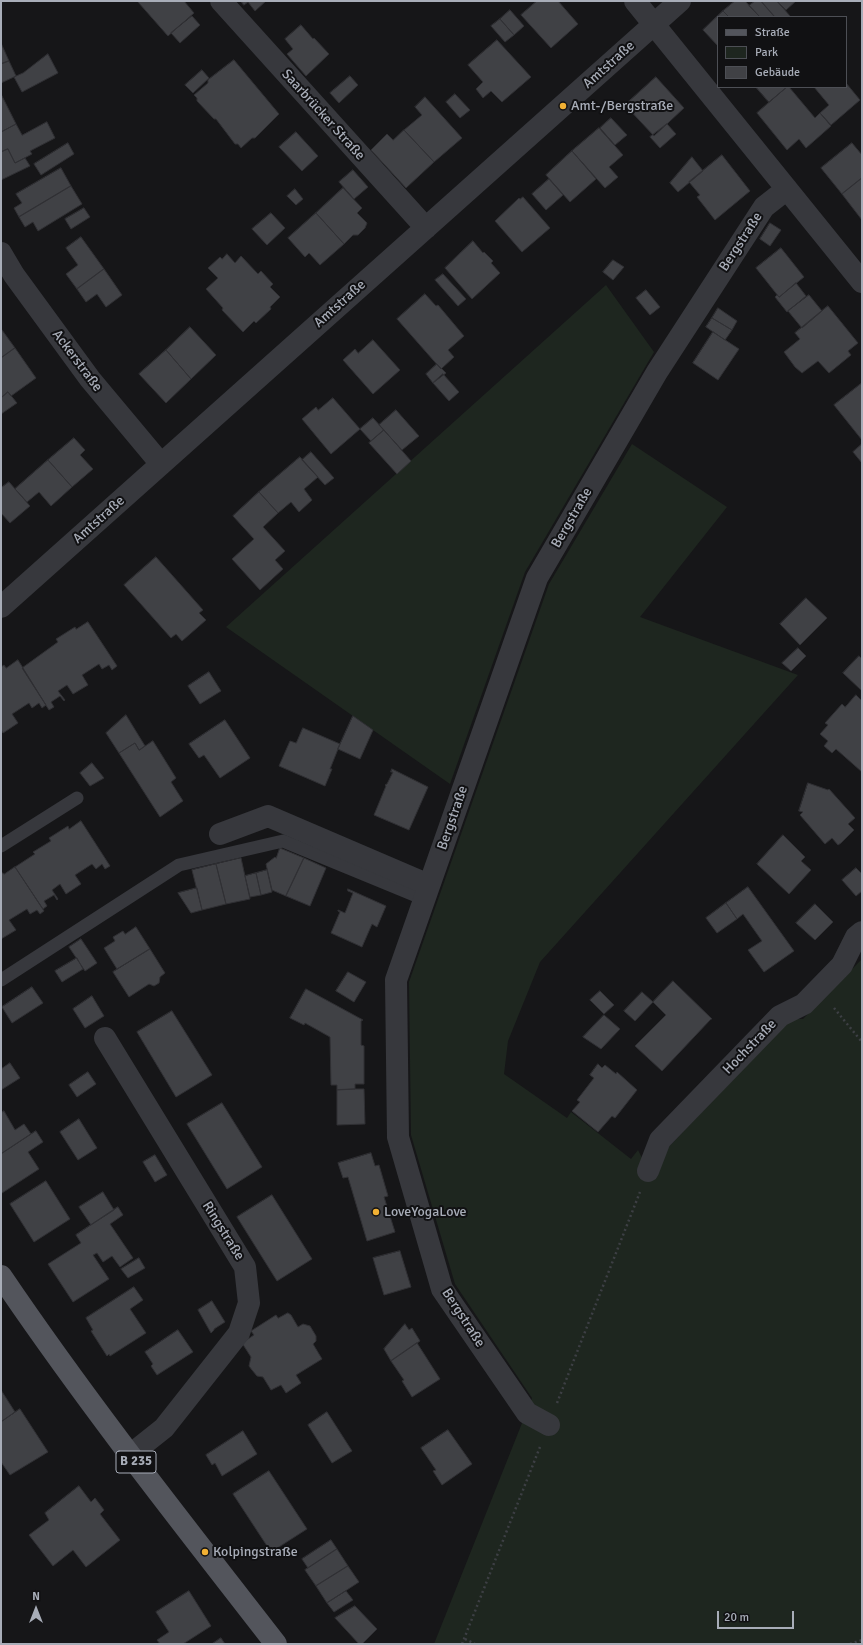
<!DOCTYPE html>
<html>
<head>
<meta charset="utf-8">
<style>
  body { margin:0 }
  #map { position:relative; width:863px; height:1645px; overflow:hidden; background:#161618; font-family:Signika,sans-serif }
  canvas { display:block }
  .frame { position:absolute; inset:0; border:2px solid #a8adb8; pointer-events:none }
  .legend { position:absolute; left:717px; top:16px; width:130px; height:72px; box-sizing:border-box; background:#111113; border:1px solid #4d4f55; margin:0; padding:5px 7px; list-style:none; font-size:12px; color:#a8adb8 }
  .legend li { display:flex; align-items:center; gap:8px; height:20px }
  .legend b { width:20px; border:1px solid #4d4f55 }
  .north { position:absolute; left:16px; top:1589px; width:40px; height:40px; -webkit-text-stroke:3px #111113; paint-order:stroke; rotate:0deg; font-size:11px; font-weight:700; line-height:16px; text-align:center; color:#a8adb8 }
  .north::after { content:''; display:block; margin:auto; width:14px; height:18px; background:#a8adb8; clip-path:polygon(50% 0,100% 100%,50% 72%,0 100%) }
  .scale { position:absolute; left:717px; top:1611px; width:77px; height:18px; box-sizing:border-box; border:2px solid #a8adb8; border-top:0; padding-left:5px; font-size:12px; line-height:14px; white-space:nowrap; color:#a8adb8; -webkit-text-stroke:3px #111113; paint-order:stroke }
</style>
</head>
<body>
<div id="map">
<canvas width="863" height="1645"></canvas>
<div class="frame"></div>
<ul class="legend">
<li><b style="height:5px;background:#53555c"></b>Straße</li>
<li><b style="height:11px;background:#1e261f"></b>Park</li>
<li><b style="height:11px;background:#404145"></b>Gebäude</li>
</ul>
<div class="north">N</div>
<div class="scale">20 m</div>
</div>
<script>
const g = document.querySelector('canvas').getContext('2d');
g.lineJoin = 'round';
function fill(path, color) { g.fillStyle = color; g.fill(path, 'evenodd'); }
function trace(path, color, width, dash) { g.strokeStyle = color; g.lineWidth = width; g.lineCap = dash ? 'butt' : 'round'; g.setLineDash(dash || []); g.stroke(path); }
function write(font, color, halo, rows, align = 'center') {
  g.font = font + ' Signika,sans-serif'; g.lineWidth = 4; g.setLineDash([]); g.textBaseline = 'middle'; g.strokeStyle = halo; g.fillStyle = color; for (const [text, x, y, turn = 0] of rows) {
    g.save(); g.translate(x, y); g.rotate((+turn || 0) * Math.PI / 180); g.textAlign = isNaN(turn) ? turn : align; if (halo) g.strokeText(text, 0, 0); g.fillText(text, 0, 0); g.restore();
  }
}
const green = new Path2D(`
  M606,285L654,352L525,572L450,784L226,627Z
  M632,444L727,507L640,617L798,675L540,962L508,1041L504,1074L567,1118L571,1112L631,1159L638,1150L645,1164L659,1157L791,1019H803L862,959V1644H434L532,1398L455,1284L411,1135L409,982L549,584Z`);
const building = new Path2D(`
  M139,1H184L194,13L168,36L138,2Z
  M241,1H266L255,11L248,2L244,5Z
  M537,1H558L578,24L551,48L521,15Z
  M735,1H745L760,17H729L723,11Z
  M755,1H761L775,17H760L749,6Z
  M761,1H777L790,16L788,17H775Z
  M777,1H796L786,10Z
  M510,10L524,26L514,35L500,19Z
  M723,11L729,17H718V46L703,30Z
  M192,16L200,25L180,43L171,33Z
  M500,19L514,35L505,42L491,26Z
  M301,25L313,39L314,38L329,54L306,76L287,54L293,49L285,39Z
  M497,40L531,77L502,102L491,91L483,98L476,89L483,82L468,65Z
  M1,43L9,61L1,64Z
  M48,54L58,73L22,92L14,77L23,73Z
  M234,60L279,114L255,138H252L241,148L238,144H235L216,119H214L197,101V98L194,95L208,83V80Z
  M9,61L16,76L1,83V64Z
  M202,70L209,78L193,93L185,85Z
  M350,76L358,85L339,103L330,93Z
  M656,77L684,108L654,136L625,105Z
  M846,83L860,100L831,125L820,113L829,105L814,87H846Z
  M756,87H787L769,102Z
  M787,87H789L815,118L820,113L831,126L806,148L799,139L787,150L757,113Z
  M1,94L16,124L1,132Z
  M455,94L470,110L460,118L446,102Z
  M425,97L462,138L434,162L404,130L422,115L415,107Z
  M611,118L627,135L615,145L600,128Z
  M47,122L55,138L30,151L32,154L15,163L8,149L1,152V132L16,124L22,135Z
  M667,124L676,134L660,148L650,137Z
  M599,128L623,155L609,167L618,177L605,188L572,151Z
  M404,130L434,162L406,188L371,150L387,134L393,140Z
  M296,132L318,156L302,171L279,147Z
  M68,143L74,154L41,175L34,164Z
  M852,143L862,155V178L842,194L821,168Z
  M8,149L15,163L25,158L30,166L1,180V152Z
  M572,151L596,179L570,202L546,175Z
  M722,155L750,191L715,220L697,197L700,195L689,182Z
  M692,157L703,171L678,192L670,183Z
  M61,168L71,186L19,217L14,208L22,203L16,194Z
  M353,170L368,187L354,199L339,182Z
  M862,178V220L842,194Z
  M549,179L563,195L546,210L532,194Z
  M71,186L82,204L38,231L33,222L25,227L19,217Z
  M343,188L362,208L357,213L367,223L365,228L358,235H353L344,244L316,213Z
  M295,189L303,199L296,205L287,196Z
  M523,197L550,228L522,252L495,221L519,198L520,199Z
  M84,208L90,217L71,229L65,219Z
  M271,213L285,228L267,245L252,229Z
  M316,213L344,244L320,265L309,253L305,257L288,238Z
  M770,223L781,230L770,246L760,239Z
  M81,237L104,269L77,289L66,274L78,265L66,248Z
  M473,241L483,253L484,252L493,261L491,263L500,273L472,299L445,268Z
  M781,248L804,277L779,297L756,268Z
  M227,254L235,263L241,256L258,274L261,271L273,284L270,287L280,297L270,307L271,309L256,323L254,321L243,332L222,310L223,308L206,289L218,278L208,268L220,257L222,259Z
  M613,260L624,267L613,280L603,272Z
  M104,269L122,295L106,307L97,294L86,302L77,289Z
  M443,274L466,299L458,306L435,280Z
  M796,283L806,296L787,312L775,297L777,295L779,297Z
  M646,290L660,307L650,315L636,298Z
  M425,294L436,306L438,305L464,336L448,350L454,357L441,369L397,319Z
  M809,295L822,311L802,328L788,311Z
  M828,306L858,343L848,351L851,355L829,373L818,361L802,373L795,367L784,352L800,339L795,333Z
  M718,308L737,321L732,330L712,318Z
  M712,318L732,330L725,340L706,327Z
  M190,327L216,355L191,379L166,350Z
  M2,330L15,348L1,358V331Z
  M713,332L739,349L718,380L693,363Z
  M373,340L400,370L373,394L343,360L355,349L358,353Z
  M15,348L36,378L11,396L8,392L1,398V358Z
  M166,350L191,379L166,403L139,374Z
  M437,364L446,373L433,383L426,374Z
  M443,374L459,392L449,401L433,383Z
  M862,383V440L834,405Z
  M8,392L17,403L1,414V398Z
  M333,398L360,429L331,454L302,419L316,407L318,410Z
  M396,410L419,436L402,450L379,425Z
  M373,418L384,430L371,441L360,429Z
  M384,430L411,461L397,474L369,443Z
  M74,438L85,450L80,455L93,469L72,487L48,460Z
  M862,444V463L853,452Z
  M311,452L334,478L325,485L302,460Z
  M300,457L318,477L304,489L312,500L299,512L291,502L278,513L259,492Z
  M48,460L72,487L51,506L39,492L27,502L15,489Z
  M9,482L30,506L10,523L1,513V488Z
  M259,492L278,513L263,527L285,551L275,560L283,569L260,590L232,559L254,539L233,516Z
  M156,557L203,610L199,613L206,620L182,641L176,634L171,638L124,585Z
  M806,598L827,618L800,645L780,624Z
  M88,622L117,666L112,670L109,665L102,669L99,664L82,675L88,685L73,694L67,685L58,691L65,700L64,701L60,696L51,702L54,707L49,710L22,668L58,642L56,639L75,627L76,629Z
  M798,648L806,656L791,671L782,663Z
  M859,656L862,659V691L843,673Z
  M18,660L46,705L42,708L39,703L32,708L29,703L12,714L18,723L3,733L1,730V667L4,665L6,668Z
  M209,672L221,691L200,704L188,686Z
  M856,695L862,701V772L836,749L832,753L824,746L828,741L820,734L828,725L825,723L842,704L845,707Z
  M126,715L145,746L139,750L135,743L119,753L106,733Z
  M353,716L373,730L360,759L338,749Z
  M225,720L250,758L220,778L204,755L199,758L189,744Z
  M303,728L340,744L330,769H332L325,786L279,766L290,741L296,743Z
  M153,741L176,778L171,782L183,801L160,817L119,753L135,743L139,750Z
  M92,763L104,778L90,786L80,773Z
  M392,769L428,787L409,830L374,815L386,786L385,785L387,784L393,772H391Z
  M808,783L828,790L829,789L855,818L848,824L854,830L841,843L838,845L832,838L825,844L800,815L803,812L799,811Z
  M81,821L110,866L105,869L102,864L96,869L92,864L75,875L81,884L66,894L60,884L52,890L58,899L57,900L54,895L44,901L47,906L43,909L15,867L35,854L33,852L51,841L49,838L68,826L69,829Z
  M783,835L805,857L801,861L811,870L789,894L757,864Z
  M280,848L304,858L286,896L272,890L266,864L275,857L276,858Z
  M241,858L250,899L226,904L216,864Z
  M304,858L326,868L310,906L286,896Z
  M216,864L226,904L202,910L192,870Z
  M15,867L44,911L40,914L37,910L30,914L27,909L9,920L16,930L1,939V872L4,874Z
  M856,868L862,874V891L856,896L842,880Z
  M267,870L272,892L261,895L256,873Z
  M256,873L261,895L250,897L245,876Z
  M748,887L794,951L764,972L748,950L762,941L743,914L737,919L726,903Z
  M197,888L202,910L191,913L178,893Z
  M348,889L386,906L377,927L372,924L362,947L331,933L340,912L338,911V910L345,913L353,893L348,891Z
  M726,903L737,919L717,933L706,918Z
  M815,904L833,922L815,940L796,923Z
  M136,927L150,949L117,969L104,948L115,941L113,937L123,931L125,934Z
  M81,939L97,963L85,971L69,947Z
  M150,949L165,973L160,977L159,983L154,986L149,984L129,997L113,972Z
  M77,958L83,969L62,982L55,971Z
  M348,972L366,982L354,1002L336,991Z
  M673,981L712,1019H711L662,1071L635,1046L666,1015L653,1002Z
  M32,987L43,1003L12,1023L2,1007Z
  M306,989L363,1020L361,1021V1045L364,1046V1084H355V1089L337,1090V1085H331L330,1037L305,1023L304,1025L290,1018Z
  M600,991L614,1005L604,1014L590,1000Z
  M642,992L653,1002L635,1021L624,1011Z
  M92,996L104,1016L85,1028L73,1009Z
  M172,1011L212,1075L176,1097L137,1032Z
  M604,1015L620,1029L601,1049L583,1037Z
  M10,1063L20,1078L1,1090V1067L2,1068Z
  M598,1064L602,1068L605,1065L616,1074L617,1072L637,1090L615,1118L612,1116L598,1132L572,1111L580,1102L577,1100L594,1078L590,1075Z
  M88,1072L96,1084L77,1097L69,1085Z
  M355,1089H364L365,1124L337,1125V1090Z
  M222,1103L262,1167L227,1189L187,1124Z
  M4,1111L15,1130L24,1124L31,1134L1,1154V1113Z
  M79,1119L97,1148L78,1160L60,1132Z
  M36,1131L43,1142L28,1152L39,1169L2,1193L1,1191V1154Z
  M371,1153L375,1166L379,1165L388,1196L384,1197L395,1232L367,1241L348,1177L343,1178L338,1163Z
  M155,1155L167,1175L155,1182L143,1162Z
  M46,1181L70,1219L34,1242L10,1204Z
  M103,1192L114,1210L91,1225L79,1207Z
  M272,1195L312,1259L277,1281L237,1217Z
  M118,1207L123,1215L110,1224L133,1258L120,1267L112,1256L103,1262L97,1253L93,1255L109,1279L73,1302L48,1264L81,1243L76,1235Z
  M400,1251L411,1287L384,1295L373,1258Z
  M139,1258L145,1268L128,1278L121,1269Z
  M134,1287L143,1300L130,1309L146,1333L110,1356L109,1354L107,1356L91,1331L93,1330L86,1318Z
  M212,1301L225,1322L214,1329V1330L211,1333L198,1310Z
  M288,1313L291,1315L298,1327L303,1324L310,1326L316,1336V1341L313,1344L322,1359L296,1375L301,1383L286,1393L281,1385L271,1390L263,1377L257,1376L252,1370L249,1366L251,1357L242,1343L254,1335L251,1331L276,1315L278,1318Z
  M405,1324L409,1330L412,1328L420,1341L391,1361L384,1349Z
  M178,1330L193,1352L157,1375L151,1366L153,1364L145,1352Z
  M417,1343L440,1379L412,1397L402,1381L404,1380L391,1361Z
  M1,1390L15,1412L1,1422Z
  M20,1409L48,1452L10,1475L1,1462V1422Z
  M327,1412L352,1451L332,1463L308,1425Z
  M448,1430L472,1464L442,1485L433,1471L436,1470L421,1448Z
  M243,1431L257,1454L222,1476L215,1463L212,1465L206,1455Z
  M269,1471L307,1529L271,1552L233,1494Z
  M79,1486L91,1502L95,1498L104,1510L100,1514L120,1540L86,1567L73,1550L53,1566L29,1535L49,1520L45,1513Z
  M331,1540L337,1549L308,1568L302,1559Z
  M337,1549L348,1566L316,1586L305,1570Z
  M348,1566L359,1582L327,1603L316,1586Z
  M189,1591L211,1626L183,1644H160L157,1640L169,1632L156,1612Z
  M346,1591L353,1600L334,1612L327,1603Z
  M355,1606L377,1629L362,1644H359L335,1618Z
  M221,1638L225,1644H212Z`);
const path = new Path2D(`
  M834,1008L862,1042
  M557,1403L640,1192
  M465,1639L475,1644
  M462,1644L540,1447
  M850,1644L862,1640`);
const lane = new Path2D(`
  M1,846L77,798
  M1,980L179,865L283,841L424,899`);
const street = new Path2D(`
  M221,1L426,228
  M635,1L862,282
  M1,253L14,275L90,379L161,464
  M1,607L680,1
  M220,834L268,816L429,885
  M105,1038L245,1267L249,1303L239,1333L164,1428L130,1455
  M648,1171L660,1140L780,1016L804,1004L842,965L856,937L862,932
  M549,1425L527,1413L442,1289L398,1137L396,980L537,578L657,372L764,207L787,189`);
const primary = new Path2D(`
  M1,1276C87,1403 182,1523 276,1644`);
const markers = [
  [563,106,4,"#f2b134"],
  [376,1212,4,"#f2b134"],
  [205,1552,4,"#f2b134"]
];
const shields = [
  [136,1462,40]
];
const shieldNames = [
  ["B 235",136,1462]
];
const streetNames = [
  ["Amtstraße",609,65,-42],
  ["Saarbrücker Straße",323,115,48],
  ["Bergstraße",741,242,-57],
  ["Amtstraße",340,304,-42],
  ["Ackerstraße",77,361,53],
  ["Bergstraße",572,518,-60],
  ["Amtstraße",99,520,-42],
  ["Bergstraße",453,818,-71],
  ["Hochstraße",750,1047,-46],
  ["Ringstraße",223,1231,58],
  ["Bergstraße",463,1318,57]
];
const poiNames = [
  ["Amt-/Bergstraße",571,106],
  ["LoveYogaLove",384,1212],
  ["Kolpingstraße",213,1552]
];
fill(green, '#1e261f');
fill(building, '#404145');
trace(building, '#303034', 1);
trace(path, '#3d3f44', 2.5, [2, 3]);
trace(lane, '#37383d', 13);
trace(street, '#37383d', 22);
trace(primary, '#53555c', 22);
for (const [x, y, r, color] of markers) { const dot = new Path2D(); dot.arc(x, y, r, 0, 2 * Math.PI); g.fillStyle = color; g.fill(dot); trace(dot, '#111113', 1.5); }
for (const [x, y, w] of shields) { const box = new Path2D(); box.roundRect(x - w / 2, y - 11, w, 22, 3); g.fillStyle = '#111113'; g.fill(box); trace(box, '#a8adb8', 1); }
write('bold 13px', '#a8adb8', null, shieldNames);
write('14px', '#a8adb8', '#111113', streetNames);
write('14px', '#a8adb8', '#111113', poiNames, 'left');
</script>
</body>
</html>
